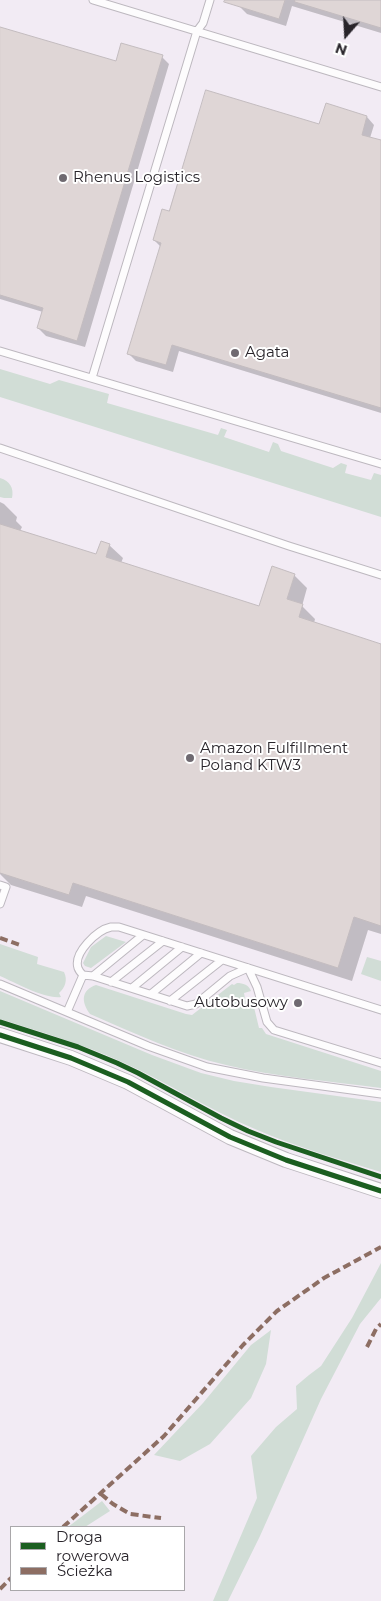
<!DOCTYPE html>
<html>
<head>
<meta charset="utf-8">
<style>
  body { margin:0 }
  #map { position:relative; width:381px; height:1601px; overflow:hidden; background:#f2ebf4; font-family:Montserrat,sans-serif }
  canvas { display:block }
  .legend { position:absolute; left:10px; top:1526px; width:175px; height:65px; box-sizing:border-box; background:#fff; border:1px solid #a9a7aa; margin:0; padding:6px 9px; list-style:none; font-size:15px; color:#28242a }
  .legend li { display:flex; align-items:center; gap:10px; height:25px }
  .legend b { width:25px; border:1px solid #a9a7aa }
  .north { position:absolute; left:321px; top:10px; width:50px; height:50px; -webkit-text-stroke:4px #fff; paint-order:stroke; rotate:199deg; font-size:14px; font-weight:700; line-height:20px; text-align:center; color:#28242a }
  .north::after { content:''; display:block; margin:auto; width:18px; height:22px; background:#28242a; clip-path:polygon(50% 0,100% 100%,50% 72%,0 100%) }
</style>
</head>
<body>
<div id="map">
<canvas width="381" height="1601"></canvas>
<ul class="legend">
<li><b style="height:6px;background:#1b5e20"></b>Droga rowerowa</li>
<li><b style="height:6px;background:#8d6e63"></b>Ścieżka</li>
</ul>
<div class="north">N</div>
</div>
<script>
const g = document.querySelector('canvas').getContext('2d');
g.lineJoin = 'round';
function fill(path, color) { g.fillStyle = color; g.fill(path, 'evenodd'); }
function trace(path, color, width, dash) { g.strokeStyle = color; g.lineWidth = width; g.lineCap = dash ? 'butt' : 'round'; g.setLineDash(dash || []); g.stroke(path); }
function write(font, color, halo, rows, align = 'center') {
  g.font = font + ' Montserrat,sans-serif'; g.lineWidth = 4; g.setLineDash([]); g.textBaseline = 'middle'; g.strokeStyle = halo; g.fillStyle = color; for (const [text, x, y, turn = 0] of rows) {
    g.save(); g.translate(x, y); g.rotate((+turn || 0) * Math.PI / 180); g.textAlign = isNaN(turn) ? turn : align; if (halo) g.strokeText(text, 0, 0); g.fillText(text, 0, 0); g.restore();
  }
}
const green = new Path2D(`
  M0,369L50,384L59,380L109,394L107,403L218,435L221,428L227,430L224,437L269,452L273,442L278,444L281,451L333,468L341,463L347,465L345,473L371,480L374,473L381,475V517L0,397Z
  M0,478C10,481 14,488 12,498H4L0,497Z
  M106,936L126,942L91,968L85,966L83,963L91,947Z
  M0,944L38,957L37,964L64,972C68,980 65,988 59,993L61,997C44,999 16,983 0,976Z
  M367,957L381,961V981L361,974Z
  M237,983C243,983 249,985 251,991L244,993L246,1004L253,1003L259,1028H262L266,1034L381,1071V1088C329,1081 276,1077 226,1065C178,1054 134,1033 90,1014C81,1002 81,990 96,985L186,1014L192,1015L232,984L234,985Z
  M0,991L152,1055L201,1073L234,1081L271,1087L381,1102V1172C339,1159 296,1147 255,1129C209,1110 167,1082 122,1062C83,1044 41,1032 0,1019Z
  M381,1263V1298L360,1324L321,1399L260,1536L228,1601H213L257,1498L251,1456L276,1427L297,1409L296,1386L309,1375L321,1366L352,1318Z
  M271,1330L266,1364L251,1398L210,1444L180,1461L154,1455L203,1403L251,1345Z
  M102,1501L110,1511L85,1527H68Z`);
const shadow = new Path2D(`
  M241,0H381V33L292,6L286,26L247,14L239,6Z
  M0,28L117,63L162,57L169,64L85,347L46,336L38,328L43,312L0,299Z
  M367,117L374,125L370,138L381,142V413L179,351L173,372L136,361L129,354L161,247L154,240L170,213L320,126Z
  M0,502L4,504L17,517L16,521L22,527L20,531L97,556L109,545L123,558L121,563L260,607L294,575L307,588L302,606L315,619L314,623L381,645V934L368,930L352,981L86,896L82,907L11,885L0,874Z`);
const building = new Path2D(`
  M225,0H285L279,19L224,2Z
  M295,0H381V28L295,2Z
  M0,27L116,61L121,43L163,55L77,341L37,328L43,308L0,295Z
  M206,90L319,124L326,103L367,116L362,135L381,140V408L172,345L166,365L127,354L161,243L153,240L162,209L169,211Z
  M0,524L96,554L101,541L110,544L106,557L259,606L272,566L295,574L287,599L303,604L299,617L381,644V926L354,917L338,968L73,883L69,895L0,873Z`);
const service = new Path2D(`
  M93,0L381,87
  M0,351L381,464
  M92,378L197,31L203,23L210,0
  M0,448L289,546L381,575
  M0,885L6,887L0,904
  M93,976L143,935
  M111,982L163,941
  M0,984L148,1046L207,1067L263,1078L381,1094
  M132,988L182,947
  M151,994L201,953
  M170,1001L222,960
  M381,1010L119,927C116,927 114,927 111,927C97,930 73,953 78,968C79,971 81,973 83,975L93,976L187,1006L196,1004L230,976L248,968L257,987L267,1022L274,1030L381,1063
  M67,1012L83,975`);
const minor = new Path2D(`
  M0,1035L71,1058L128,1082L230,1137L286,1160L381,1191`);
const quiet = new Path2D(`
  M0,938L20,945
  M367,1347L376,1329L381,1324
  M101,1494L113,1504L130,1514L161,1518
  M63,1527L164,1436L243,1345L277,1311L324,1278L381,1247
  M0,1589L11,1578`);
const cycleway = new Path2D(`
  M0,1022L78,1047L117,1063L138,1073L221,1118L248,1131L276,1142L381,1177
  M0,1035L71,1058L128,1082L230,1137L286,1160L381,1191`);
const markers = [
  [63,178,5,"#6f6a71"],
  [235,353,5,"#6f6a71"],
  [190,758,5,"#6f6a71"],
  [298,1003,5,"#6f6a71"]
];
const poiNames = [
  ["Rhenus Logistics",73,178],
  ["Agata",245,353],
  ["Amazon Fulfillment",200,749],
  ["Poland KTW3",200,766],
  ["Autobusowy",288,1003,"right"]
];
fill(green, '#d1ddd6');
fill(shadow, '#0003');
fill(building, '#dfd6d6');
trace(building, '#c3bcbf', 1);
trace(service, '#bdb8bf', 9);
trace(minor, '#bdb8bf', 16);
trace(service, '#fdfcfd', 7);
trace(minor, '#fdfcfd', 14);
trace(quiet, '#8d6e63', 4, [8, 4]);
trace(cycleway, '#1b5e20', 5);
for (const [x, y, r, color] of markers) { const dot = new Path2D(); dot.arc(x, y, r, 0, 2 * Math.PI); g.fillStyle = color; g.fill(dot); trace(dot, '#fff', 2); }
write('15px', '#28242a', '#fff', poiNames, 'left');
</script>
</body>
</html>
